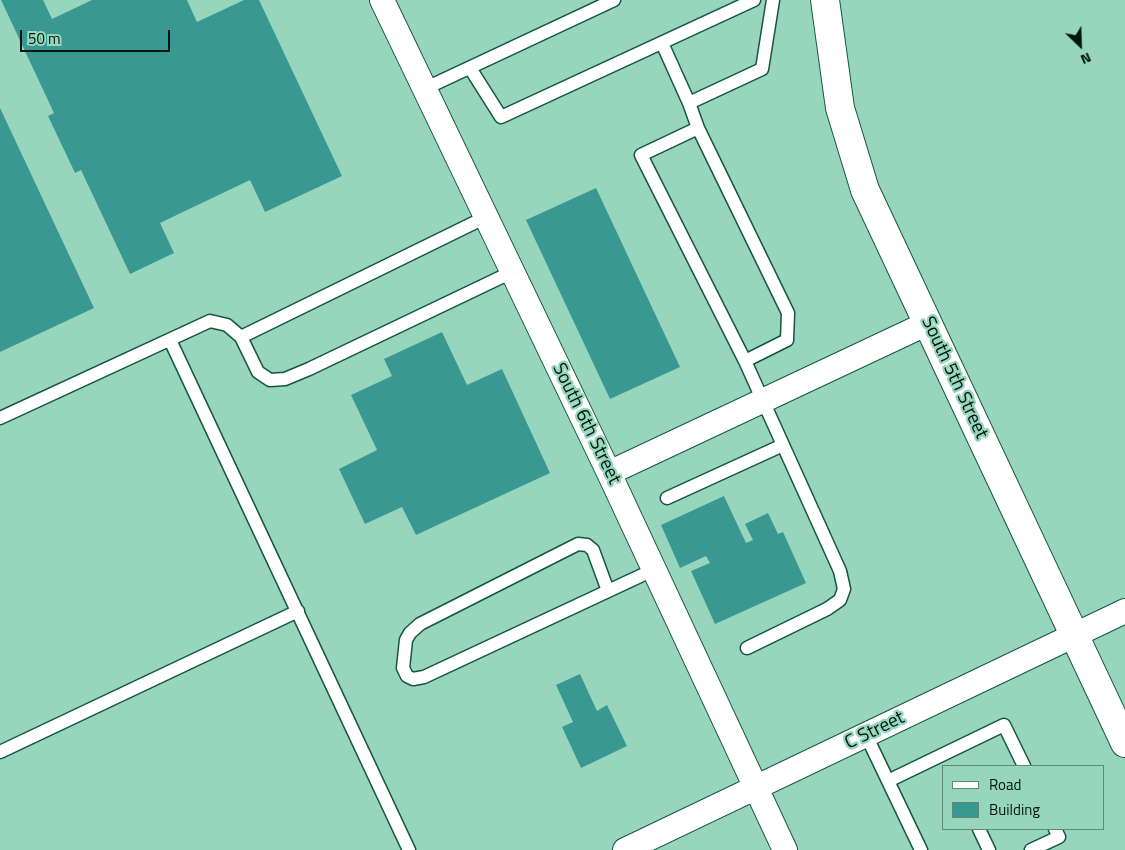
<!DOCTYPE html>
<html>
<head>
<meta charset="utf-8">
<style>
  body { margin:0 }
  #map { position:relative; width:1125px; height:850px; overflow:hidden; background:#97d6bd; font-family:"Titillium Web",sans-serif }
  canvas { display:block }
  .legend { position:absolute; left:942px; top:765px; width:162px; height:65px; box-sizing:border-box; background:#97d6bd; border:1px solid #5b8a77; margin:0; padding:6px 9px; list-style:none; font-size:15px; color:#00170f }
  .legend li { display:flex; align-items:center; gap:10px; height:25px }
  .legend b { width:25px; border:1px solid #5b8a77 }
  .north { position:absolute; left:1055px; top:20px; width:50px; height:50px; -webkit-text-stroke:4px #97d6bd; paint-order:stroke; rotate:156deg; font-size:14px; font-weight:700; line-height:20px; text-align:center; color:#00170f }
  .north::after { content:''; display:block; margin:auto; width:18px; height:22px; background:#00170f; clip-path:polygon(50% 0,100% 100%,50% 72%,0 100%) }
  .scale { position:absolute; left:20px; top:30px; width:150px; height:22px; box-sizing:border-box; border:2px solid #00170f; border-top:0; padding-left:6px; font-size:15px; line-height:18px; white-space:nowrap; color:#00170f; -webkit-text-stroke:4px #97d6bd; paint-order:stroke }
</style>
</head>
<body>
<div id="map">
<canvas width="1125" height="850"></canvas>
<ul class="legend">
<li><b style="height:6px;background:#fff"></b>Road</li>
<li><b style="height:14px;background:#399992"></b>Building</li>
</ul>
<div class="north">N</div>
<div class="scale">50 m</div>
</div>
<script>
const g = document.querySelector('canvas').getContext('2d');
g.lineJoin = 'round';
function fill(path, color) { g.fillStyle = color; g.fill(path, 'evenodd'); }
function trace(path, color, width, dash) { g.strokeStyle = color; g.lineWidth = width; g.lineCap = dash ? 'butt' : 'round'; g.setLineDash(dash || []); g.stroke(path); }
function write(font, color, halo, rows, align = 'center') {
  g.font = font + ' "Titillium Web",sans-serif'; g.lineWidth = 4.5; g.setLineDash([]); g.textBaseline = 'middle'; g.strokeStyle = halo; g.fillStyle = color; for (const [text, x, y, turn = 0] of rows) {
    g.save(); g.translate(x, y); g.rotate((+turn || 0) * Math.PI / 180); g.textAlign = isNaN(turn) ? turn : align; if (halo) g.strokeText(text, 0, 0); g.fillText(text, 0, 0); g.restore();
  }
}
const building = new Path2D(`
  M1,0H43L52,19L92,0H187L197,22L244,0H259L342,176L265,212L250,180L160,223L174,253L130,274L81,170L75,173L48,116L54,113Z
  M0,108L94,308L0,352Z
  M596,188L680,367L610,399L526,220Z
  M442,332L467,385L502,369L550,473L416,535L402,507L365,524L339,469L377,450L351,395L392,376L384,359Z
  M724,496L746,543L753,540L745,524L768,513L778,534L783,532L806,583L715,624L691,571L710,563L706,556L680,568L661,525Z
  M580,674L597,711L607,705L627,746L581,768L562,727L573,722L556,685Z`);
const service = new Path2D(`
  M662,43L689,103
  M470,68L501,117L754,0
  M424,89L614,0
  M698,128L689,103L762,69L773,0
  M241,337L258,372L270,380L285,379L309,369L512,272
  M170,340L409,850
  M745,361L787,340L788,313L698,128L641,155L745,361L840,571L844,589L840,600L827,609L747,648
  M0,418L210,321L227,325L241,337L486,217
  M667,498L783,445
  M608,591L593,550L587,545L578,544L420,624L410,633L406,640L403,668L407,676L413,679L424,677L653,570
  M866,735L921,850
  M0,752L298,611
  M888,781L1004,725L1024,766
  M979,829L989,850
  M1031,850L1059,837L1055,829`);
const minor = new Path2D(`
  M382,0L609,473L785,850
  M609,473L928,323
  M625,850L1125,611`);
const tertiary = new Path2D(`
  M825,0L840,108L865,190L1125,743`);
const streetNames = [
  ["South 5th Street",954,378,65],
  ["South 6th Street",586,424,64],
  ["C Street",875,731,-26]
];
fill(building, '#399992');
trace(service, '#155642', 15);
trace(minor, '#155642', 26);
trace(tertiary, '#155642', 30);
trace(service, '#fff', 12);
trace(minor, '#fff', 24);
trace(tertiary, '#fff', 28);
write('19px', '#00170f', '#97d6bd', streetNames);
</script>
</body>
</html>
